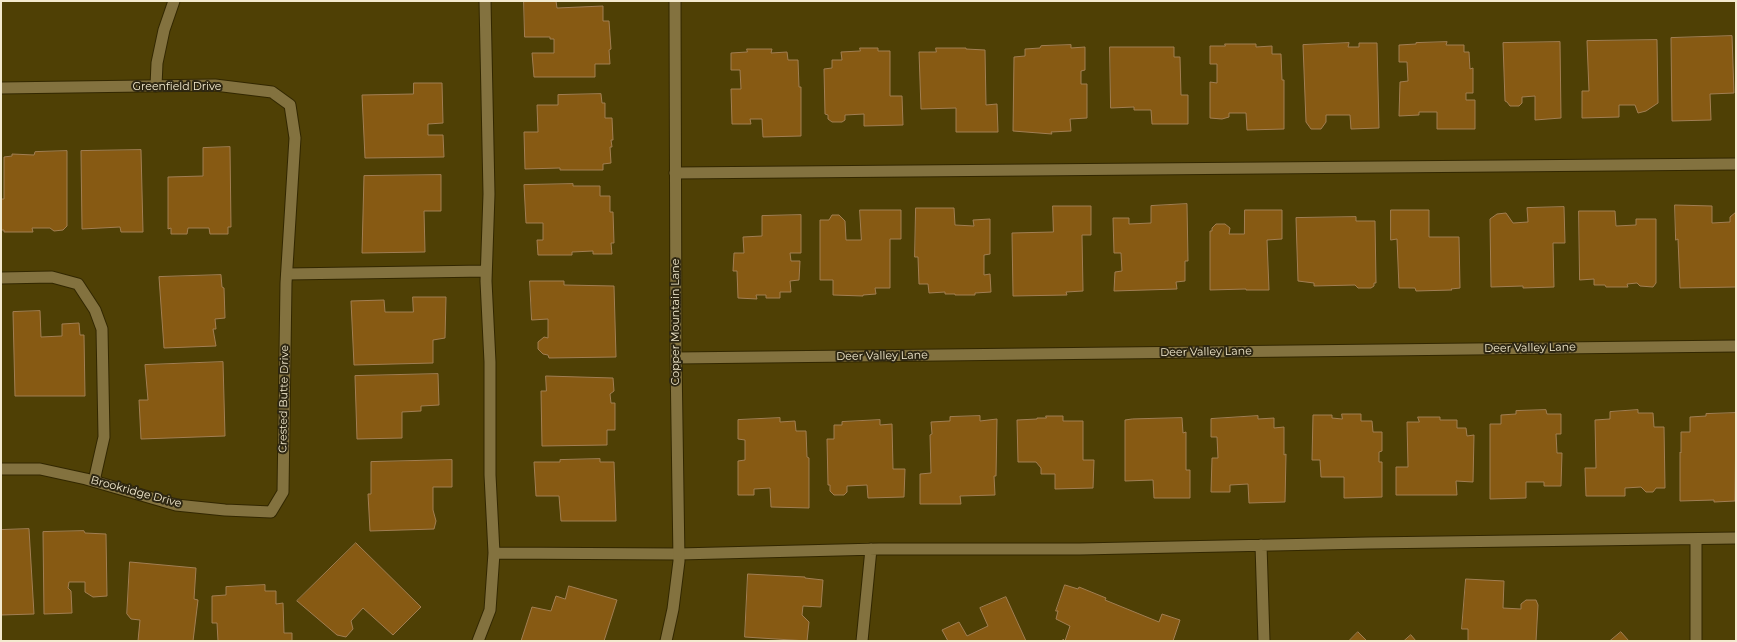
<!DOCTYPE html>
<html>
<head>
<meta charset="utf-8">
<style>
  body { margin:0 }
  #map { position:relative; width:1737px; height:642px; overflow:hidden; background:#4f4005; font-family:Montserrat,sans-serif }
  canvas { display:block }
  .frame { position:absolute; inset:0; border:2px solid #f3eacf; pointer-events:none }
</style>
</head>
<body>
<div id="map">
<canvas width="1737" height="642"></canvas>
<div class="frame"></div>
</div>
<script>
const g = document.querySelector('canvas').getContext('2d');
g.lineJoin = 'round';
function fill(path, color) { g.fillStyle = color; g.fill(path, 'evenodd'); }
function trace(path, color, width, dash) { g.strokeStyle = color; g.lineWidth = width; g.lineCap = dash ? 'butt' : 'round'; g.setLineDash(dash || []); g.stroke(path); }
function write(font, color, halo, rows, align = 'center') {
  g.font = font + ' Montserrat,sans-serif'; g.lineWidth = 4; g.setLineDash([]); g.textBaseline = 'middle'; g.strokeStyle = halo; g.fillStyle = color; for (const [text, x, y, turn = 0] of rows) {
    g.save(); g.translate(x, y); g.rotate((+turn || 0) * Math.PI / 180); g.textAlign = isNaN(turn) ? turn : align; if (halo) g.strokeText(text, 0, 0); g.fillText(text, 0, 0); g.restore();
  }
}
const building = new Path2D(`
  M524,1H556L557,8L603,6V21H609L611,49L609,50L610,64H595V77H534L532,53H554V39H550V37H525Z
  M1732,36L1734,93L1710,94L1711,120L1672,121L1671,38Z
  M1657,40L1658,103L1646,111L1638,113L1635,105H1619V117L1582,118V91H1589L1587,41Z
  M1447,42L1446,45H1464V52H1469L1470,69L1473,68V93H1466V100H1475V129H1437V112H1419V115L1399,116L1400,82L1408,81L1407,62H1399V45L1416,44V43Z
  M1560,42L1561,118L1535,120V96L1522,97V103L1519,106H1510L1507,102L1505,101L1503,43Z
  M1349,43L1348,47H1359V43H1377L1379,128L1351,129L1350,115H1326V122L1321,129H1311L1306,122L1303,45Z
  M1225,44H1256V47L1272,46V54H1281L1282,80H1284V129L1247,130L1246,113H1229V117L1222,119L1210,118V82L1217,83V64H1210V46H1225Z
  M1071,45V48L1085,47V70L1081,71V84H1087V118L1070,119L1071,131L1051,132L1052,134L1013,131L1014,57L1025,56V49L1040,48L1041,46Z
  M1110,47H1174V57H1180L1181,95H1188V124H1152L1151,110H1134V107L1111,108Z
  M860,48H878V51H890V96H902L903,125L864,126V114L845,115V120L842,122H832L828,119V115L825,114L824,69L832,68V60H842L841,52L860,51Z
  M936,48H966V49L985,50L986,105L997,104L998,132H956V108L921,109L919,52H936Z
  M747,49H772L771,53L787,52L788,60H798L799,87H801V136L763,137L762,119H750L751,124H732L731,89H741L740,70H731V53L747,52Z
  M414,83H442L443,123L428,124V135H443L444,157L365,158L362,95L413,94Z
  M601,94L602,103H605V118H612L613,140H611L612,147H610L611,163L603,164V170H560V168L525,169L524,132H538L537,105H558V95Z
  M230,147L231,227H228V234H210L209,228H188L187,234H171V228L168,229V177L203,176V148Z
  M141,150L143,232H121L120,227L82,229L81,151Z
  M67,151V226L63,230L54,231L50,228H32L33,232H4V230H1V199H4V157L12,156V154L34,155L35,152Z
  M441,175V211H424L425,252L362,253L364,176Z
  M573,184V186H600V196H610V212H613L614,243H611L612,254H593V251L572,252V255H538L537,240H543V223H526L524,185Z
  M1187,204L1188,261H1185V281L1176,282L1177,289L1114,291L1115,272L1122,271L1121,253H1114L1113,218H1129V224L1151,223V206Z
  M1675,205L1712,206V223L1730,222V217L1736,212V287L1680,288L1678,239L1676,240Z
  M1053,206H1091V235H1082L1083,291L1066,292L1067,295L1013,296L1012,233L1053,232Z
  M1564,207L1565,243H1553L1554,287L1523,288V286L1491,287L1490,219L1497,214L1506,213L1513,223L1528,222L1527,208Z
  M916,208H954L955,225L974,226L973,220L990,219V254L984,255V275L990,274L991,292L975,293V295H955V294H945V292L929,293L928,284H919L918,257H915Z
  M860,210H901V239H890V288H875L876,294L863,295V296L833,295V280H820V220H829L832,215H839L845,221L846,240H861Z
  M1245,210H1282V239L1267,240L1269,290H1246V289L1210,290V231H1212V228L1216,224H1225L1230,228L1229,234H1244Z
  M1391,210H1429V237H1459L1460,288L1451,289L1452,290L1416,291L1415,288H1399L1397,239L1391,240Z
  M1579,211H1615L1616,226L1636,225V219H1656V283L1653,287L1640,286L1637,283L1627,284L1628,287H1606L1605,285H1594V279L1580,280Z
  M801,215V253H790L791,261H800L799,280L790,281L791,292H780V298H766V295H756L757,299L738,298L737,271H733L734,253H744L743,237L762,236V216Z
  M1356,217V221H1375L1376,283H1374V286L1371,288H1358L1355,285L1314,286V283L1298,281L1296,218Z
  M221,275L222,287L224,288L225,318L215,319L216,329H213L216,346L164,348L159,277Z
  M530,281H564V285L614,286L616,357L549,358L548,355L543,354L538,349V342L544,337L548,338V319L532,320Z
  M413,297H446L445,338L433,340V363L354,365L351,301L384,300L385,312H413Z
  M40,311L41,337L62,336V324L79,323L80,335H84L85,396H15L13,312Z
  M223,362L225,436L141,439L139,400H148L145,365Z
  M438,374L439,405L421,406V411L402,412V438L357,439L355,376Z
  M546,376L613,378L614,391L610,394L611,403H615V430H607V445L542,446L541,391H546Z
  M1546,410L1547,414H1561V434H1556L1557,453H1562L1561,486H1544V482H1526V498L1490,499V424H1501V415L1516,414V411Z
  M1638,410V413H1653L1654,427H1664L1665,488H1656L1653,492H1646L1641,487L1625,488V496H1586L1585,468H1596L1595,420L1610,419V412Z
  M1736,413L1735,501L1714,502V500L1680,501V452L1681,453V432H1690V417L1706,416V414Z
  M1342,414H1361V421H1372L1373,432H1382V451L1379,452V462H1382V497L1344,498V477H1321L1320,460H1312L1313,415H1332V418L1342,419Z
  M980,416V421L997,419L996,476H994L995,495L960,496L961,504H920V474L931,473L930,435L932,434L931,422L950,421V417Z
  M1046,416H1063V421H1083V460H1094L1093,488L1055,489V474H1041V468L1036,462H1018L1017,420L1037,419V418H1046Z
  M1258,416V419L1274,418V428L1284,427V455L1286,454L1285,502L1249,503L1248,484L1230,485V492H1211L1212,458H1218L1217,437H1211V419Z
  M1418,417H1440V420H1457V428H1466L1467,436L1474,435L1473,482L1456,481L1457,495H1396V467H1408L1407,422H1419Z
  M780,418V422L795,421L796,431H806L807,457L809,458V508L771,507L770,488L754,489V495H738V461L745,460V440L738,439V420Z
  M1182,418L1183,433L1186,432V470H1190V498H1154L1153,480L1125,481V420L1132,419Z
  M880,420V425L892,424L893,469H905L904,497L868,498L867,485L847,486V492L844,495H834L830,491V485H828L827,439H834V425H842V422Z
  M600,459V462H614L616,521H561L559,496H536L534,462H560V460Z
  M452,460V487H433V510L436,521L434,529L370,531L368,494H371V462Z
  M29,529L34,614L1,615V530Z
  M84,531L85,533L106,534L107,596L93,597L85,592V582H69L68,588L71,591L72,613L44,614L43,532Z
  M356,543L421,607L393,635L363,608L351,621L353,629L346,637L337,635L297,601Z
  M130,562L196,568L194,599L198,600L193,641H138L140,620L131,619L127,614Z
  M748,574L805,577V578L823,580L821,607L803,606L802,615L809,622L807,641L745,637Z
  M1466,579L1504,581L1503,608L1521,609V604L1526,600H1536L1538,605L1536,641H1468V629H1462Z
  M265,585V591H276V604L283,603L284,633H292V641H218L217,623H212V596L226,595V587Z
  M1065,585L1078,589L1079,587L1106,598L1105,600L1159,622L1162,614L1180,620L1173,641H1063V639L1065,641L1070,626L1056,619L1058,611H1056Z
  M569,586L617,600L604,641H521L532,607L551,611L556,596L565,599Z
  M1006,597L1026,641H948L942,630L959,622L967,636L988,626L980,608Z
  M1358,632L1367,641H1349Z
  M1621,632L1629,641H1610Z
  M1411,635L1416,641H1404Z`);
const service = new Path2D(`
  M156,86L157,63L164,30L174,1
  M675,173L1736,164
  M287,274L486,271
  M1,278L52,277L78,284L95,310L102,329L104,437L94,481
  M1696,539V641
  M1261,545L1264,641
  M494,553L679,554L879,549H1080L1369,543L1736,538
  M478,641L490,610L494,553L490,475V362L486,281L489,194L485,1
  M862,641L871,549`);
const minor = new Path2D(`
  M1,88L215,85L272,92L290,105L295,138L286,283L283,492L271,512L225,510L176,505L86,479L40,469H1
  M676,358L1736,346
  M666,641L673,609L679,561L676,358L675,1`);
const streetNames = [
  ["Greenfield Drive",177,87],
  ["Copper Mountain Lane",676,322,-90],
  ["Deer Valley Lane",1530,348,-1],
  ["Deer Valley Lane",1206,352,-1],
  ["Deer Valley Lane",882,356,-1],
  ["Crested Butte Drive",284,399,-89],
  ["Brookridge Drive",136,492,15]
];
fill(building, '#875a13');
trace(building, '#a17e53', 1);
trace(service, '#322700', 13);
trace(minor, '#322700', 13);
trace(service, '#83723f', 11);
trace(minor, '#83723f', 11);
write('11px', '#f3eacf', '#2e2712', streetNames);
</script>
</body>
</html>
